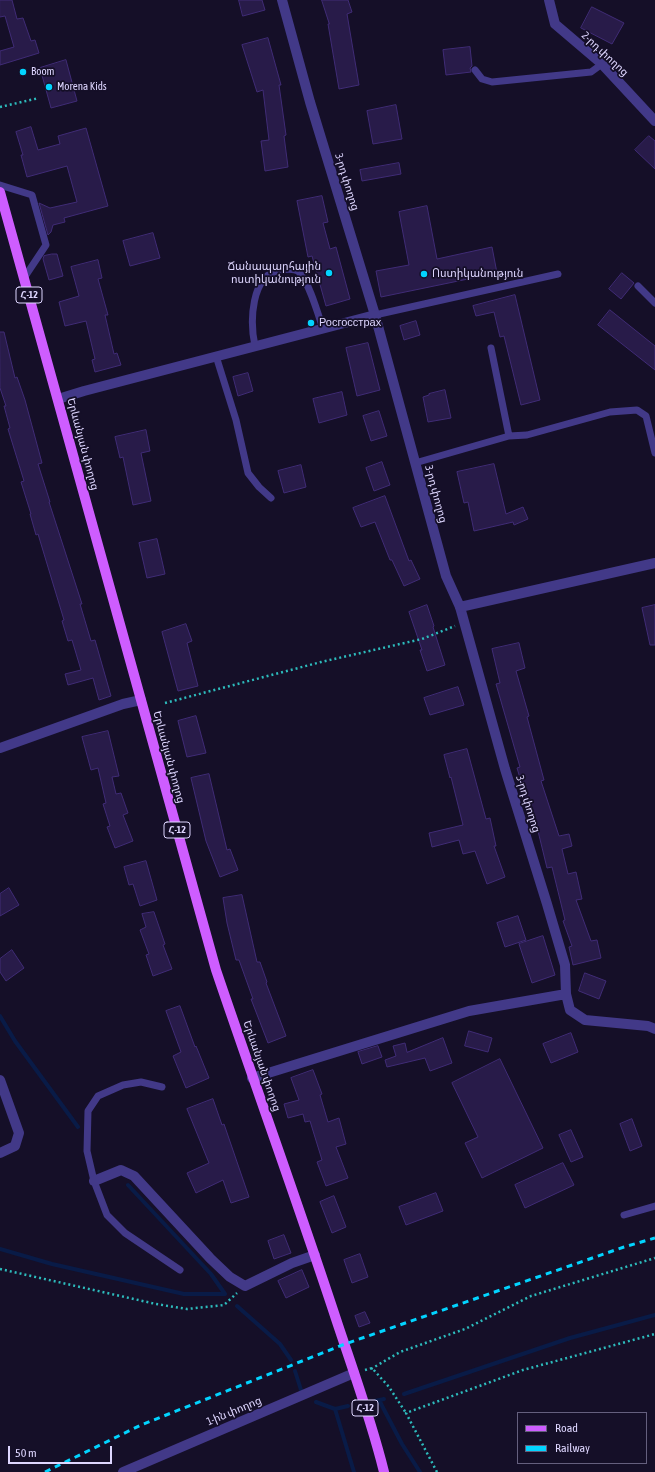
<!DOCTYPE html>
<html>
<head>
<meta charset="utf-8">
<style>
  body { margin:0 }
  #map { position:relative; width:655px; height:1472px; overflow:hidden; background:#150f28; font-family:"Asap Condensed",sans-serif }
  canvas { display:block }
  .legend { position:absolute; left:517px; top:1412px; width:130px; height:52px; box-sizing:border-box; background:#150f28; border:1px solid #655f7e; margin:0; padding:5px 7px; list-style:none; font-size:12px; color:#ded6ff }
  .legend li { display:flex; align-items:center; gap:8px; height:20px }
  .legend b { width:20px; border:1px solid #655f7e }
  .scale { position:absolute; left:8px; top:1446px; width:104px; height:18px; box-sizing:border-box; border:2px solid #ded6ff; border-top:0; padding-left:5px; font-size:12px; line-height:14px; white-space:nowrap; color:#ded6ff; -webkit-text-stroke:3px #150f28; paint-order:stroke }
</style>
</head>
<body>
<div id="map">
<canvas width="655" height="1472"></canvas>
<ul class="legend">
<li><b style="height:5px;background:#ce5dff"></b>Road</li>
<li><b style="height:5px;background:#02d4ff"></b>Railway</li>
</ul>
<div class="scale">50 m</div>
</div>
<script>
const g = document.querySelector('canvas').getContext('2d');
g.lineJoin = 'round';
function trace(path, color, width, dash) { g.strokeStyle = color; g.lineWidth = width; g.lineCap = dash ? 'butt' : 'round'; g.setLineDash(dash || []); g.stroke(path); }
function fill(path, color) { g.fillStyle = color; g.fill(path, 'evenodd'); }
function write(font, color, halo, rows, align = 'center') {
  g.font = font + ' "Asap Condensed","Noto Sans Armenian",sans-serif'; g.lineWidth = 3.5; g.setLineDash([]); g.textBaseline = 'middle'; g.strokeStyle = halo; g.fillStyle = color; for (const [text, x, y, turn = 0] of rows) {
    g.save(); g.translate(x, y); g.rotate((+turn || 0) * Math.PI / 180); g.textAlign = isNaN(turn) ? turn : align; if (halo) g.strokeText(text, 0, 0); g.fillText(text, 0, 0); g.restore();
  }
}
const stream = new Path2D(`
  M0,1016L15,1041L78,1127
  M128,1185L211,1274L225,1294
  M0,1249L52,1264L184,1294H225
  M237,1306L280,1344L291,1360
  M295,1371L301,1390
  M404,1394L570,1338L655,1315
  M379,1400L402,1444L420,1472
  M375,1401L384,1399
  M316,1402L335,1409L348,1406
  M335,1409L354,1472`);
const building = new Path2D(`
  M0,0H12L17,19L23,18L31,41L35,40L39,53L0,65V51L14,47L5,16L0,17Z
  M239,0H262L265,10L243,16Z
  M322,0H348L352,12L347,14L359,85L339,89L328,24H329Z
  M592,7L624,23L612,44L581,28Z
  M268,38L281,85H279L286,135L284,136L288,167L265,171L261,141L269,140L263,90L257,92L242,45Z
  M470,47L472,66L470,68L471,72L446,75L443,50Z
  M66,60L77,101L51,108L40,68Z
  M396,105L402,139L373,144L367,111Z
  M31,127L38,150L60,144L58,136L86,128L108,206L64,218L65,222L53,225L51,232L48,235L39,203L50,208L77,202L67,166L27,177L21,155H23L16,132Z
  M649,136L655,141V169L635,150Z
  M399,163L401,174L362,181L360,170Z
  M322,196L328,222L323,223L330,249L336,247L350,299L326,306L312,256L308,257L297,201Z
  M427,206L437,259L492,247L497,273L381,297L376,271L409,265L399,212Z
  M153,233L160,258L130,266L123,241Z
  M52,254H57L63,276L49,280L43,259L44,256Z
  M98,260L102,278L98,279L108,315H105L114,354L117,353L121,365L95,372L92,360L95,359L86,321L65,326L59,302L79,296L71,267Z
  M622,273L634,283L621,299L609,289Z
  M515,295L540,400L521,405L504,336L500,337L494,312L476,316L473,306Z
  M610,310L655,346V370L598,325Z
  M416,321L420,335L404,340L400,326Z
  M0,332H4L15,378L17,377L25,400L42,463L38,464L50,502H49L82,604H80L91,641L95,640L111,696L99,700L93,678L68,685L65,674L81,670L72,640L68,641L62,621L64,620L54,587L38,534L36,535L30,514H31L21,482L24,481L8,429L10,428L4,406H6L0,388Z
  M368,343L380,390L357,396L346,348Z
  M248,373L253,391L238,396L233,377Z
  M445,390L451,418L428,422L423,397L429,395V394Z
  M342,392L347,415L319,423L313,399Z
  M379,411L387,436L371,441L363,416Z
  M146,430L150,451L141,453L151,501L133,505L123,457L120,458L115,437Z
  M382,462L390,485L374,491L366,468Z
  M494,464L506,514L523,507L528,519L514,525L513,522L474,531L468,502L464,503L457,472Z
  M301,465L306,487L284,493L278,471Z
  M385,496L409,561L411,560L420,579L404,586L392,560H390L375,522L361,527L353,508Z
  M157,539L165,574L147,578L139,543Z
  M427,605L434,626L433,627L445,665L427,671L420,650H422L409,612Z
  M655,605V645H650L642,608Z
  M186,624L192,641L187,643L198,686L178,691L162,632Z
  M519,643L525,668L516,671L529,716L527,717L544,780L541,781L559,836L569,834L572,846L562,849L568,874L576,872L582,899L576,900L591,941L597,940L601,958L573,965L569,947L572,946L563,921L565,920L552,867L547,868L538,831H536L517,768L520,767L496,684L500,683L492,649Z
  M458,687L464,705L430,715L424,698Z
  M196,716L206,753L187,757L178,721Z
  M108,731L119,776L112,777L116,794L121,793L128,813L123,815L133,841L115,848L107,827L110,826L103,804L106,803L98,768L91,770L82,737Z
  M467,749L486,819L490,818L496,846H494L505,877L487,884L475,851L463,854L459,840L432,847L429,833L463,825L451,777L450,778L444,755Z
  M209,774L227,850L230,849L238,870L220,877L206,841L191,778Z
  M146,861L157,900L140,906L133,884L129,885L124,867Z
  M9,888L19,905L0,916V894Z
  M242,895L257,962H260L267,982L266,983L286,1036L268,1043L251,999H253L239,960H236L227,923L223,898Z
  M154,912L165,944L163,945L172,969L153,976L146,955L149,954L140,930L146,927L142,914Z
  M518,916L526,940L505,947L497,923Z
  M543,936L555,975L532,983L519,944Z
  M12,950L24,968L6,981L0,972V959Z
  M585,973L606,981L599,999L579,991Z
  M180,1006L195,1047L196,1046L209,1078L186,1088L173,1056L181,1052L166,1011Z
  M469,1031L492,1038L488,1052L465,1046Z
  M571,1033L578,1052L551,1063L543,1044Z
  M443,1038L452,1063L430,1071L425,1058L387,1067L385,1060L396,1056L393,1046L405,1043L407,1052Z
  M378,1046L382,1057L362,1064L358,1052Z
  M500,1059L543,1148L482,1178L465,1143L478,1137L452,1083Z
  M313,1070L322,1094L320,1095L328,1122L339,1118L346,1144L336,1147L348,1178L326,1186L317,1162L322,1160L310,1121L305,1122L303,1114L288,1118L284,1104L299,1100L291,1078Z
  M213,1099L222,1125L224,1124L249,1197L231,1203L223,1180L196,1193L187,1173L209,1163L187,1109Z
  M632,1119L642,1146L630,1151L620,1124Z
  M571,1130L583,1157L571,1162L559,1135Z
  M563,1163L574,1185L525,1208L515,1185Z
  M436,1193L443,1211L406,1225L399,1207Z
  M334,1196L346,1227L332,1233L320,1202Z
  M284,1235L291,1253L274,1259L268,1241Z
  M360,1254L368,1277L352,1283L344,1260Z
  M302,1270L309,1287L286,1298L278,1281Z
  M365,1312L370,1323L359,1327L355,1316Z`);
const path = new Path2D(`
  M0,107L39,98
  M165,703L321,662L422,639L455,626
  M0,1269L156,1304L187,1309L224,1305L237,1293
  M371,1369L400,1352L465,1329L531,1296L655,1258
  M365,1370L372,1368L389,1387L406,1413
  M437,1472L406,1413L523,1370L655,1334`);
const service = new Path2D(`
  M475,70L482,79L492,82L591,72L602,64
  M0,185L32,195L46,245L24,278
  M638,286L655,303
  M375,315L558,274
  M255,346C250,323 250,274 281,270C287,269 294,268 299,272C309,282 318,314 323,329
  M216,356L236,420L248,473L259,487L271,498
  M509,436L527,435L610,412L637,410L646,416L655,453
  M415,463L509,436L491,348
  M162,1087L141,1082L123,1085L98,1096L88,1111L87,1151L94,1181L107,1215L125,1233L180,1270
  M624,1215L655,1206`);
const minor = new Path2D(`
  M282,0L310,102L375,315
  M549,0L555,24L602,64L655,121
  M460,607L505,769L547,904L565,965L566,994L570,1010L585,1020L648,1026L655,1029
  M0,748L123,704L141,700
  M252,1078L469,1011L566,994
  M0,1080L19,1133L15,1146L0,1153
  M94,1181L121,1170L134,1176L210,1258L230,1277L245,1286L292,1263L315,1255
  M123,1472L354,1373`);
const tertiary = new Path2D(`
  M58,399L84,391L375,315L446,576L460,607L655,563`);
const primary = new Path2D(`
  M0,192L216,970C256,1088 299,1206 338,1325C354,1373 372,1423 384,1472`);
const rail = new Path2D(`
  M45,1472L141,1425L345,1344L624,1247L655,1238`);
const markers = [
  [23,72,4,"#02d4ff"],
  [49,87,4,"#02d4ff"],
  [329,273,4,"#02d4ff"],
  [424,274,4,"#02d4ff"],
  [311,323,4,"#02d4ff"]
];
const shields = [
  [29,295,26],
  [177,830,26],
  [365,1408,26]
];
const shieldNames = [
  ["Հ-12",29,295],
  ["Հ-12",177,830],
  ["Հ-12",365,1408]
];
const streetNames = [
  ["2-րդ փողոց",605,54,43],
  ["3-րդ փողոց",347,182,73],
  ["Երևանյան փողոց",83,444,75],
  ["3-րդ փողոց",436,494,75],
  ["Երևանյան փողոց",169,757,75],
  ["3-րդ փողոց",528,804,73],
  ["Երևանյան փողոց",262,1066,71],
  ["1-ին փողոց",234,1411,-23]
];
const poiNames = [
  ["Boom",31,72],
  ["Morena Kids",57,87],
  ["Ճանապարհային",321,267,"right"],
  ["ոստիկանություն",321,280,"right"],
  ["Ոստիկանություն",432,274],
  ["Росгосстрах",319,323]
];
trace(stream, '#091b47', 4);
fill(building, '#281b49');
trace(building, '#402c76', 1);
trace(path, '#2dbbbc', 2.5, [2, 3]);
trace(service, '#423988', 7);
trace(minor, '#423988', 10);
trace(tertiary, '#423988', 10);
trace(primary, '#ce5dff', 10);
trace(rail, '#02d4ff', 3, [6, 5]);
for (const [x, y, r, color] of markers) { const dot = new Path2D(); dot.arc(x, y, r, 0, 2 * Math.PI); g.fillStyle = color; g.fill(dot); trace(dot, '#150f28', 1.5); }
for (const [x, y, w] of shields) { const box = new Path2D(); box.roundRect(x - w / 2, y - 8, w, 16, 3); g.fillStyle = '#150f28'; g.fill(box); trace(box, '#ded6ff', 1); }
write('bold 10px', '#ded6ff', null, shieldNames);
write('11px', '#ded6ff', '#150f28', streetNames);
write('11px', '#ded6ff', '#150f28', poiNames, 'left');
</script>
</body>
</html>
